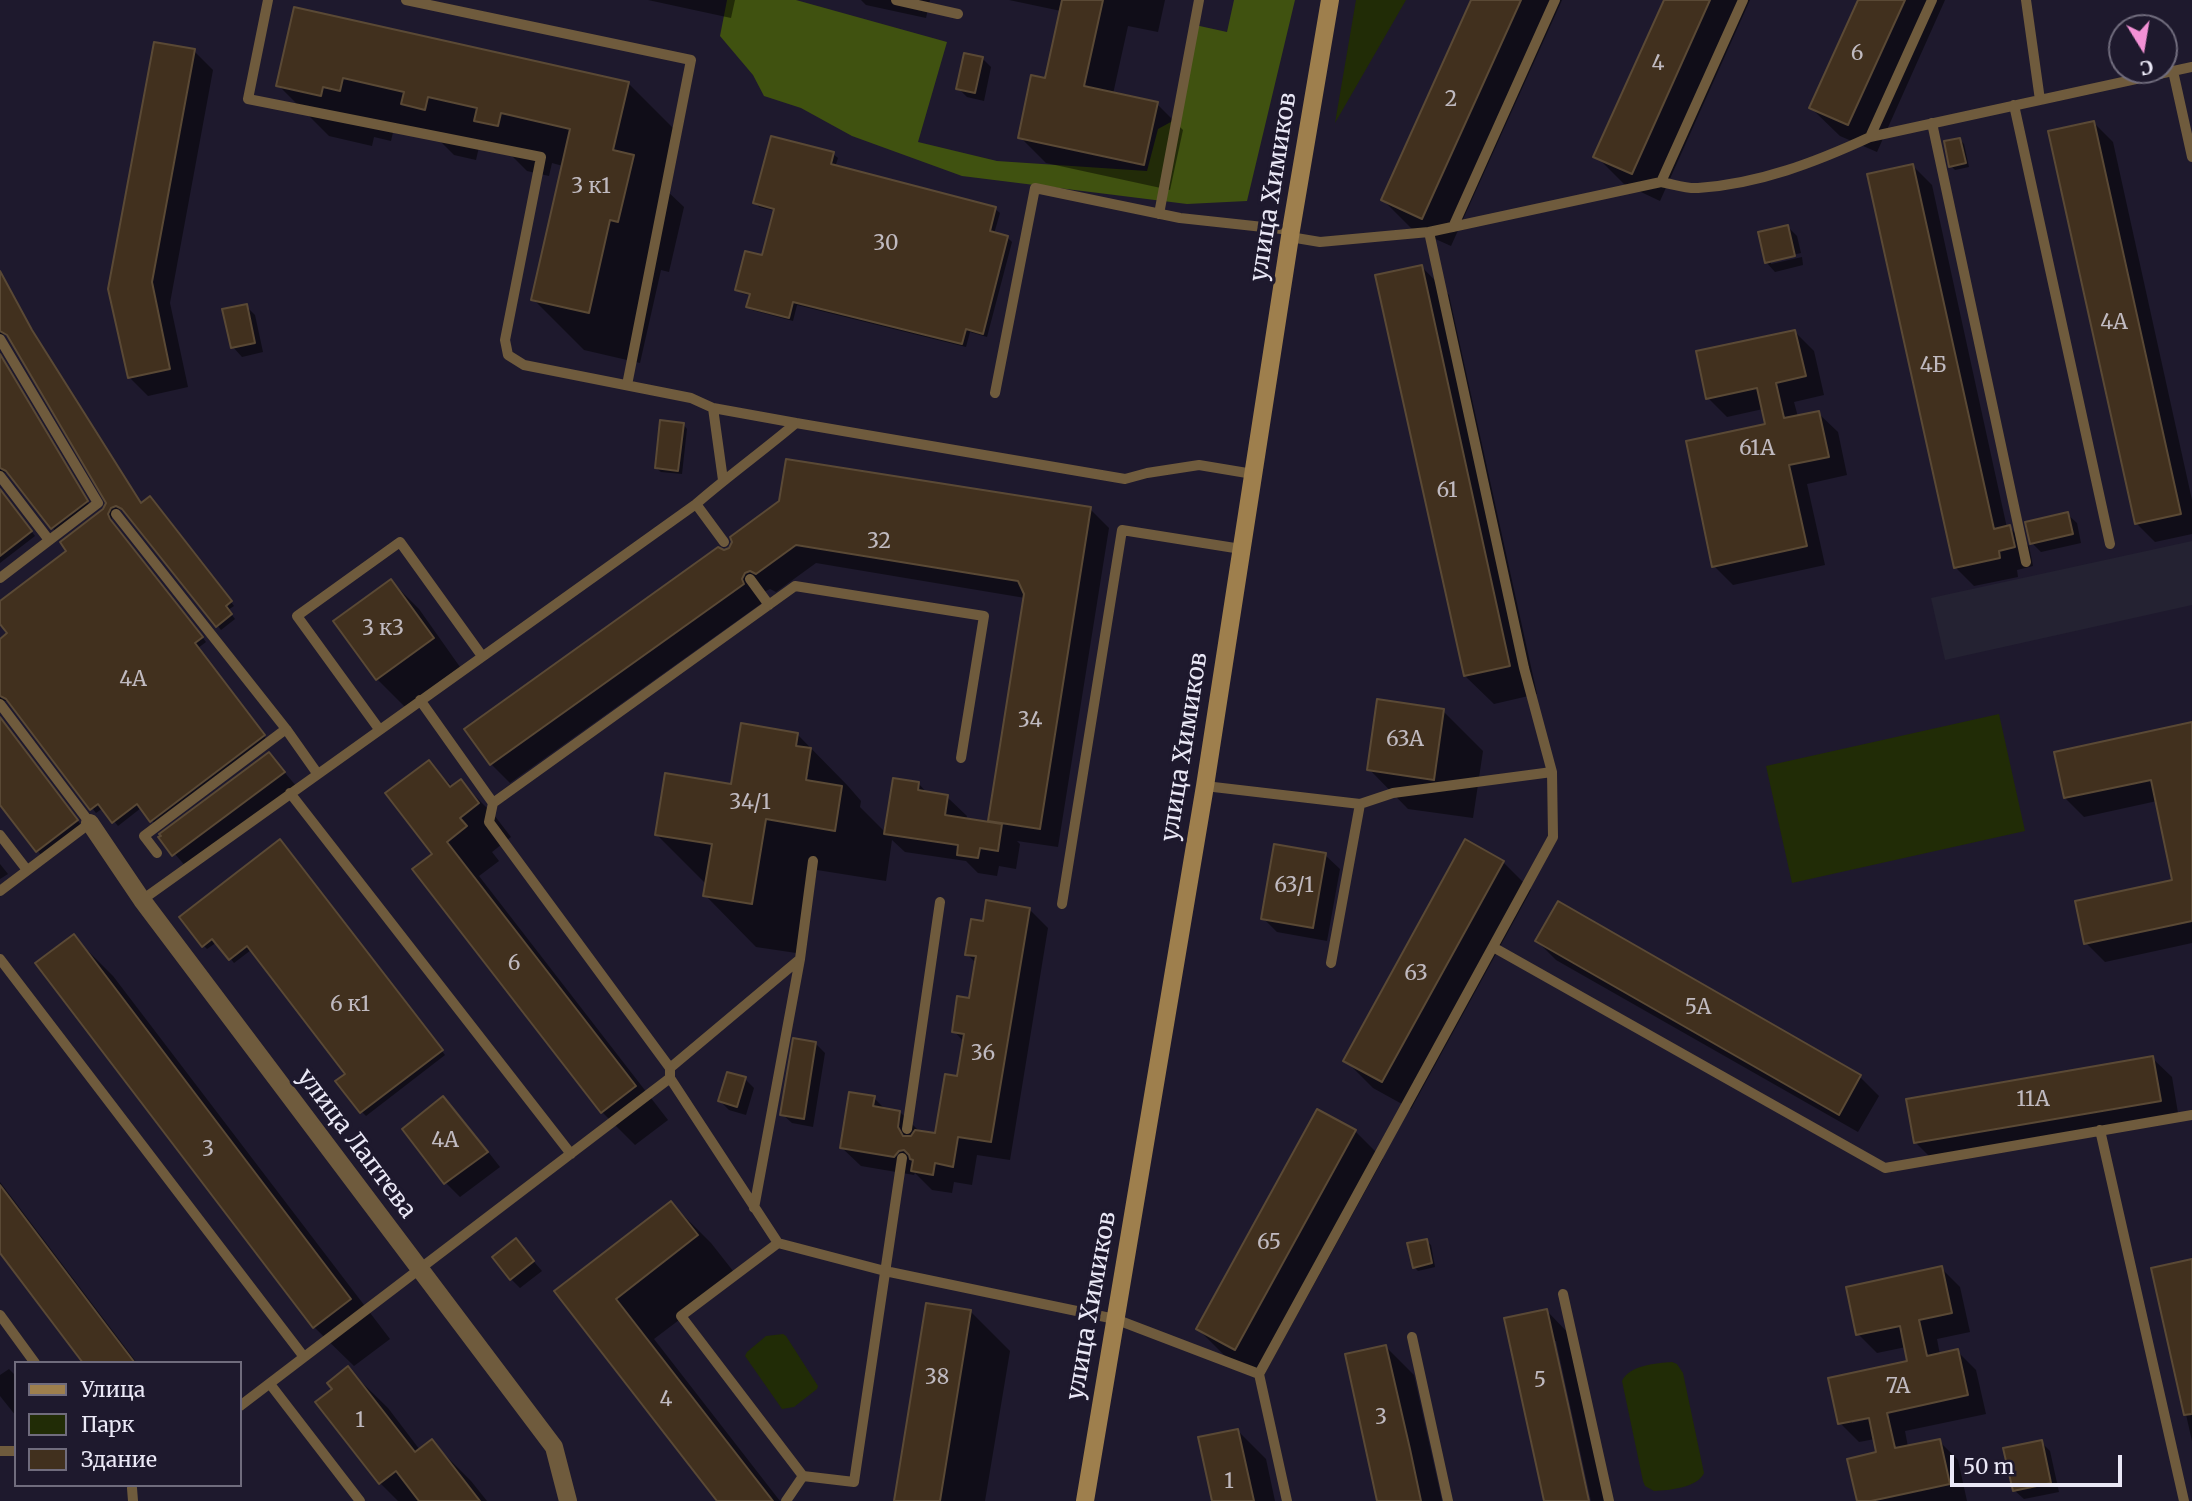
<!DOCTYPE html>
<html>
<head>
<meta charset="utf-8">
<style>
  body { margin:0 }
  #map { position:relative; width:2192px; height:1501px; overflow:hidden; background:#1e192d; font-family:Merriweather,serif }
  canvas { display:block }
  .legend { position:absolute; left:14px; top:1361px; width:228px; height:126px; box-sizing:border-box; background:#1e192d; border:2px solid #706c7d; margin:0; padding:9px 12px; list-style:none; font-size:21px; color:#eae8f6 }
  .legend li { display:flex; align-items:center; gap:14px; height:35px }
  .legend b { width:35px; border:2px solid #706c7d }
  .north { position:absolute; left:2108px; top:14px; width:70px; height:70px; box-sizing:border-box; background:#1e192d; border:2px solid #706c7d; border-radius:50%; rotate:169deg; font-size:19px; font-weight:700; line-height:28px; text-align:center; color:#eae8f6 }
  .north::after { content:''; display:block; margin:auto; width:24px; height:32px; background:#f391d5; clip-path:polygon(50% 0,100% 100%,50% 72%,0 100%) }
  .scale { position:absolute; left:1950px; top:1455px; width:172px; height:32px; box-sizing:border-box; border:4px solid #eae8f6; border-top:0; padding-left:9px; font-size:21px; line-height:24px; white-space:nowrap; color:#eae8f6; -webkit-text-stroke:5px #1e192d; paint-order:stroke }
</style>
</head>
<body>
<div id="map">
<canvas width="2192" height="1501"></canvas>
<ul class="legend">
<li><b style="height:9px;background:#9e7f4d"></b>Улица</li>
<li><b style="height:19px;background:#212c06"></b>Парк</li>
<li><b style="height:19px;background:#41301e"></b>Здание</li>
</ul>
<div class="north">С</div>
<div class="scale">50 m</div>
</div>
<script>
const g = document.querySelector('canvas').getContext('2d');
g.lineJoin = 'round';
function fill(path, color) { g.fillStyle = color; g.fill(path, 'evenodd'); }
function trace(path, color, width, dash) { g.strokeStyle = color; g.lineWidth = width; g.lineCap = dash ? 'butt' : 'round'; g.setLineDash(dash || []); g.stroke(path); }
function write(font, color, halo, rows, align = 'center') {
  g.font = font + ' Merriweather,serif'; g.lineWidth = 7; g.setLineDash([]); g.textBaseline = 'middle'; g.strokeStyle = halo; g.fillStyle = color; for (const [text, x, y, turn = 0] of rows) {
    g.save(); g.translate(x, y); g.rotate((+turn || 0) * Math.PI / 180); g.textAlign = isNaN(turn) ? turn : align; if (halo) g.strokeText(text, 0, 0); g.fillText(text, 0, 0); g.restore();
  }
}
const industrial = new Path2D(`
  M2192,541V605L1945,660L1931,598Z`);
const green = new Path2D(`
  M1356,0H1406L1335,123Z
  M1999,714L2025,831L1792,883L1766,766Z
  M783,1334L786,1336L818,1386L817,1389L794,1407L782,1409L745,1356L747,1352L766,1336Z
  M1672,1362L1677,1364L1683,1373L1704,1473C1697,1488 1670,1490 1654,1491L1645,1486L1643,1481L1622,1381C1629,1365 1657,1363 1672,1362Z`);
const forest = new Path2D(`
  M727,0H796L947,42L918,142L997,161L1147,171L1158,129L1178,118L1195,25L1227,32L1234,0H1295L1247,201L1187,204L962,176L852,136L801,108L764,96L753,75L720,36Z`);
const shadow = new Path2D(`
  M648,0H735L731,18Z
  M861,0H930L926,18L866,5Z
  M1009,0H1165L1158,32L1128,26L1113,94L1157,104L1183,130L1170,190L1046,163L1020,137L1047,80L1061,11Z
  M1473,0H1562L1451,246L1411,228L1383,200Z
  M1666,0H1750L1660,201L1624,184L1596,156Z
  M1860,0H1945L1877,152L1840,136L1811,108Z
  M295,9L628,83L679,134L666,190L684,207L669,272L661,270L640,363L584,350L533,299L563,166L552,163L549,176L527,171L510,154L479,147L476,160L454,155L437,138L394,128L391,141L374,137L372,146L329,136L278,85Z
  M194,51L213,70L170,303L188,387L148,396L129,377Z
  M982,58L991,67L984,101L967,97L958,88Z
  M2094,123L2113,142L2192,500V534L2155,542L2136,523Z
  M1960,140L1964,144L1969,167L1955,170L1951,166Z
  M833,154L838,158L835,167L995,209L1000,213L994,234L1008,238L1012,242L987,337L970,332L966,347L797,305L793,321L752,310L748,306L751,296L741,293L737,289L763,257L775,211L759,207L755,202Z
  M1913,166L1932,185L2007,528L2009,527L2029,546L2033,566L2017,570L2018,577L1974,586L1955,567Z
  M1788,227L1797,236L1801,253L1771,260V264L1802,257L1803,265L1775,272L1766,262Z
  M1421,266L1449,295L1537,694L1494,704L1465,676Z
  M0,270L35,336L142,505L154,502L234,606L228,610L235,619L221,630L127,512L121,509L114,512L111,520L113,525L206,642L198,648L267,740L155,824L141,808L118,826L103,808L96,813L10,701H0V641L10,634L0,621V603L69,551L107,506L106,498L10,337L4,334L0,337Z
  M246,306L255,315L263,352L242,357L233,347Z
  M1795,332L1814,351L1824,395L1794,402L1798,417L1818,413L1838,432L1847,475L1807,484L1825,565L1733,585L1714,566L1767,425L1763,409L1727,417L1708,398Z
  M0,354L90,506L56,532L8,472L0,473Z
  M683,424L687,429L682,474L661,472L656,468Z
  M0,490L35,536L0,563Z
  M1090,509L1109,528L1058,847L1017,841L1020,844L1016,869L999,866L997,876L978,873L966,861L905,852L892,840L886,881L817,870L803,954L756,947L705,895L707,885L657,835L732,786L797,734L848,786L861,801L860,807L886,833L919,784L928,794L947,797L967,816L966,820L993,824L990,821L1025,598L816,563L776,592L770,589L764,592L762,603L510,783L491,764L724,552Z
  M2067,514L2077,523L2081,543L2041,552L2032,543Z
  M391,581L419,609L460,667L405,707L377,679Z
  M1443,711L1483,751L1473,818L1408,809L1369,769Z
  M0,718L81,825L41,855L0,802Z
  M2192,724V943L2105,962L2086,943L2174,882L2157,801L2084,817L2065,798Z
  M269,754L297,787L188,869L161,838Z
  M428,762L453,787L460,781L494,815L511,837L492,852L499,861L479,876L668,1120L635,1145L602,1112L434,854Z
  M284,845L445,1055L366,1116L362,1112L347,1074L251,950L234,963L217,942L207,949L203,945Z
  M1325,855L1340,869L1327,941L1277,932L1263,918Z
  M1503,862L1531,890L1411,1109L1373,1088L1345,1060Z
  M0,864L8,874L0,879Z
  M1558,903L1860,1077L1879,1096L1858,1132L1556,960L1537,941Z
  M1029,909L1048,928L1010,1160L977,1155L972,1185L954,1182L952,1193L932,1190L915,1173L914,1175L861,1166L841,1147L874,1098L886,1110L900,1112L919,1131L937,1135L958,1078L964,1042L954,1031L970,1000L976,963L967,954L984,923Z
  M73,936L113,976L390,1339L354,1366L314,1327Z
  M816,1044L825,1053L813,1127L792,1123L782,1114Z
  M2152,1058L2172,1077L2179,1119L1935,1162L1915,1142Z
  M745,1079L754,1088L746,1115L729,1110L720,1101Z
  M443,1098L457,1112L500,1167L460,1197L446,1183L404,1130Z
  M1355,1131L1383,1159L1263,1377L1226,1357L1198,1329Z
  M0,1182L137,1363H78L83,1359L0,1250Z
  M671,1203L711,1243L737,1276L654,1339L780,1501H719L557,1292Z
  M516,1241L542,1271L520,1288L511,1279Z
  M1426,1241L1431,1245L1435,1267L1418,1271L1414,1267Z
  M2192,1260V1441L2153,1269Z
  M1941,1268L1960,1287L1970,1332L1937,1339L1940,1355L1957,1351L1976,1370L1986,1414L1905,1431L1908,1447L1939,1441L1958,1460L1967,1501H1859L1878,1454L1875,1439L1859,1442L1840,1423L1910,1363L1906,1347L1877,1353L1858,1334ZM1877,1414V1417L1852,1423V1420Z
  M1546,1310L1574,1339L1610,1501H1591L1556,1341H1552L1587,1501H1546Z
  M970,1311L1010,1351L985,1501H896Z
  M1386,1347L1414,1375L1442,1501H1379Z
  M9,1369L16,1376V1416L0,1396V1375Z
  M348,1369L388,1408L420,1450L432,1442L471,1481L487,1501H398L380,1483L317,1403L335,1389Z
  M1238,1431L1266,1459L1275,1501H1214Z
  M2041,1442L2050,1451L2059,1492L2024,1499L2014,1490Z`);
const building = new Path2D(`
  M1062,0H1103L1084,86L1158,102L1144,165L1018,138L1031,75L1045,78Z
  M1471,0H1521L1422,219L1381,200Z
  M1664,0H1710L1632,174L1593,157Z
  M1858,0H1905L1848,125L1809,108Z
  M294,7L629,82L613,150L634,155L618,222L610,220L589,313L531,300L570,129L501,113L498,126L474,121L477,108L428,97L425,110L401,104L404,92L343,78L340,91L323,87L321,96L276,86Z
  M154,42L195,49L152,282L170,369L128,378L108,289Z
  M964,53L983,57L975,93L956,89Z
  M2094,121L2181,514L2135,524L2048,131Z
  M771,136L834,152L831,164L996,207L990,231L1008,236L983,334L966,329L962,344L793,302L789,318L746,307L750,294L735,290L745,251L762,255L774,209L753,203Z
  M1960,138L1966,163L1949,167L1944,141Z
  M1913,164L1994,529L2010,525L2015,547L1999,551L2000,558L1954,568L1867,174Z
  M1788,225L1795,256L1765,263L1758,232Z
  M1422,265L1510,666L1464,676L1375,275Z
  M0,271L32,330L141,503L150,496L232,601L226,606L232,614L216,627L122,509L116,506L111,508L108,514L110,519L203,637L195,643L265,735L150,822L137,804L112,823L98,804L90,810L6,699L0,696V639L7,633L0,624V601L66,551L60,542L103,509L106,503L7,335L0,331Z
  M247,304L255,343L231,348L222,309Z
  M1795,330L1806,376L1776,383L1784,418L1819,411L1829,457L1789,465L1807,546L1712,567L1686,441L1765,424L1757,388L1706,399L1696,351Z
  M0,354L88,501L51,529L6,471L0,468Z
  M660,420L684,423L678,471L655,468Z
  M786,459L1091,507L1040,829L988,821L1024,594L1018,581L796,545L756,574L750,571L745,573L742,579L744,584L490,765L464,729L718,547L724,550L729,548L732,542L730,537L779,501Z
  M0,489L32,531L0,556Z
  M2068,512L2073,534L2030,544L2025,522Z
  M391,579L434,638L376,680L333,621Z
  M1377,699L1444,709L1434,780L1367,770Z
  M0,717L78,820L36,852L0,805Z
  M2192,722V921L2084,944L2075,901L2172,880L2151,780L2064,798L2054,752Z
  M741,723L798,733L796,746L811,748L806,780L842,786L835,831L766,819L752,904L703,896L712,844L655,835L665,773L731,784Z
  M269,752L285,772L172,856L158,837L161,836L159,834Z
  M429,760L450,787L461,779L479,803L460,818L467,826L447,842L636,1086L601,1113L412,869L432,854L385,793Z
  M893,778L919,782L918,790L948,795L945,815L1002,824L998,851L980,848L978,858L957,855L958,845L884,834Z
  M280,839L443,1050L360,1113L335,1081L345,1074L247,946L229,960L212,939L202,947L179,917Z
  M1465,839L1504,861L1382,1082L1343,1061Z
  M1274,844L1326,853L1313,928L1261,919Z
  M986,900L1030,908L991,1142L958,1137L953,1167L935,1163L933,1175L911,1171L913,1160L910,1159L909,1155L904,1150L899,1151L894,1157L840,1148L849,1092L875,1096L873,1106L900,1111L898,1127L903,1136H911L915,1130L935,1133L945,1074L957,1076L964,1034L952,1032L957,996L969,998L976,956L965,955L971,919L983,921Z
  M1558,901L1861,1075L1839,1115L1535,941Z
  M74,934L351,1299L313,1328L35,963Z
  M793,1038L816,1042L804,1119L780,1115Z
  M2153,1056L2161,1101L1914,1143L1906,1099Z
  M727,1072L746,1077L737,1107L718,1101Z
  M443,1096L488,1152L444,1184L402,1129Z
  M1317,1109L1356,1130L1235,1350L1196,1329Z
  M0,1185L106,1325L135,1363H83L52,1322L0,1253Z
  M671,1201L698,1235L616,1299L773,1501H717L554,1291Z
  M516,1238L534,1261L510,1280L492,1257Z
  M1427,1239L1432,1263L1413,1268L1407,1243Z
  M2192,1259V1414L2184,1415L2151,1268Z
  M1942,1266L1952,1313L1919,1320L1927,1356L1958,1349L1968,1395L1887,1413L1895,1448L1940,1439L1950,1484L1871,1501H1857L1847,1459L1876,1452L1869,1418L1838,1424L1828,1378L1907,1361L1900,1326L1856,1335L1846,1287Z
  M926,1303L971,1310L940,1501H894Z
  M1547,1309L1570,1413L1589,1501H1544L1504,1318Z
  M1386,1345L1410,1449L1421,1501H1377L1345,1354Z
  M348,1366L415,1452L432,1439L480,1501H419L396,1471L379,1484L315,1402L332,1389L327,1383Z
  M1238,1429L1254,1501H1212L1198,1437Z
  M2042,1440L2051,1483L2013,1491L2003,1448Z`);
const service = new Path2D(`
  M268,0L248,99L541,157L505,340L508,355L524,365L691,398L713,408L796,423
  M406,0L691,60L627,385
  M896,0L958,14
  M2026,0L2040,100
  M2173,71L2192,157
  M2014,105L2110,544
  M1932,123L2026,562
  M1870,137L1932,0
  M1661,182L1743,0
  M1159,214L1199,0
  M1453,227L1555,0
  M1290,237L1320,242L1429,232L1661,182C1673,184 1686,189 1698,188C1759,184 1816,162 1870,137L2192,67
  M0,339L98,503L0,578
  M995,393L1035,188L1180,218L1291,230
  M713,408L723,480
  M0,476L49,540
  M696,504L724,542
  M116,514L286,729L317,773
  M750,579L769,605
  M420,700L493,803
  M0,704L90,823L0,891
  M379,729L297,616L400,542L482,656
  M961,758L984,616L795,586L493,803L489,822L670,1068V1078L778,1243L885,1271L1115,1319L1259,1374
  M1205,786L1360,804L1393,793L1552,772
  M290,793L571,1154
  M0,835L27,870
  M157,853L144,836L286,729
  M142,900L696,504C728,476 763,451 796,423L1125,479L1147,473L1199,465L1253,474
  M1062,904L1122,530L1241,549
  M1493,947L1885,1168L2192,1115
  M0,959L304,1357
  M1331,963L1360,804
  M670,1068L800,959
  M907,1129L940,902
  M2100,1130L2184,1501
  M754,1208L800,959L813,861
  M778,1243L681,1316L803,1476L854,1482L902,1158
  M1563,1294L1609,1501
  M0,1315L35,1363
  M1412,1337L1448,1501
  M270,1384L360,1501
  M240,1406L670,1078
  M0,1451H16
  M132,1488L133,1501
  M786,1501L803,1476
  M1287,1501L1259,1374L1553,837L1552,772L1524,668L1429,232`);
const minor = new Path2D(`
  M90,823L142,900L554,1447L568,1501`);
const secondary = new Path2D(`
  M1085,1501L1205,786L1291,230L1330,0`);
const numberNames = [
  ["6",1857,54],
  ["4",1658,64],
  ["2",1451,100],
  ["3 к1",591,187],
  ["30",886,244],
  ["4А",2114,323],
  ["4Б",1933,366],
  ["61А",1757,449],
  ["61",1447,491],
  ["32",879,542],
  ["3 к3",383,629],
  ["4А",133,680],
  ["34",1030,721],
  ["63А",1405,740],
  ["34/1",750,803],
  ["63/1",1294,886],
  ["6",514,964],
  ["63",1416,974],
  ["6 к1",350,1005],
  ["5А",1698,1008],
  ["36",983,1054],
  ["11А",2033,1100],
  ["4А",445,1141],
  ["3",208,1150],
  ["65",1269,1243],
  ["38",937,1378],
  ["5",1540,1381],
  ["7А",1898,1387],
  ["4",666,1400],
  ["3",1381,1418],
  ["1",360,1421],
  ["1",1229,1482]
];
const streetNames = [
  ["улица Химиков",1274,187,-81],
  ["улица Химиков",1185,747,-81],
  ["улица Лаптева",356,1144,53],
  ["улица Химиков",1092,1306,-80]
];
fill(industrial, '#242232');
fill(green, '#212c06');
fill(forest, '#405210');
fill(shadow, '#0007');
fill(building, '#41301e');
trace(building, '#5a4935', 2);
trace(service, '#6f5b3d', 10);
trace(minor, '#6f5b3d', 18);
trace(secondary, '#9e7f4d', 18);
write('21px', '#c0bac0', null, numberNames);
write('24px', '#eae8f6', '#1e192d', streetNames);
</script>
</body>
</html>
